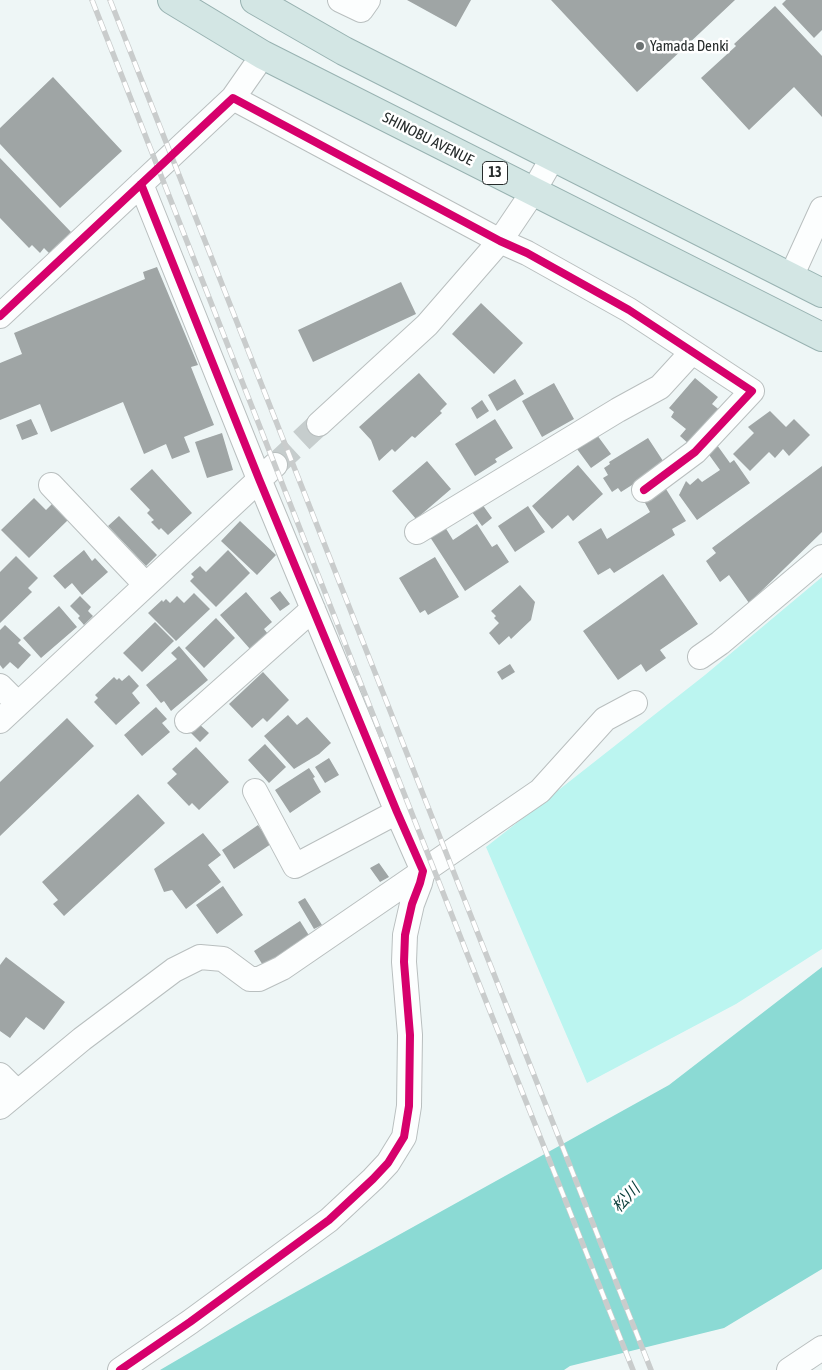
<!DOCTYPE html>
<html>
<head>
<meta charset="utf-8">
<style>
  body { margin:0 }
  canvas { display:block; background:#eef6f6 }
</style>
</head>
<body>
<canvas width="822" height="1370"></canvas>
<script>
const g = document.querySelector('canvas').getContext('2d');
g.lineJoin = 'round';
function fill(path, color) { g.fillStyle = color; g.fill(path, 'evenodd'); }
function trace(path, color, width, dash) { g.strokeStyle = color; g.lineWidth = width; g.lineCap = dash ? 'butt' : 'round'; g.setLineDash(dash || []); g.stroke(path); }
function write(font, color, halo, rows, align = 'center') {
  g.font = font + ' "Asap Condensed","Noto Sans JP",sans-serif'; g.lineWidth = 5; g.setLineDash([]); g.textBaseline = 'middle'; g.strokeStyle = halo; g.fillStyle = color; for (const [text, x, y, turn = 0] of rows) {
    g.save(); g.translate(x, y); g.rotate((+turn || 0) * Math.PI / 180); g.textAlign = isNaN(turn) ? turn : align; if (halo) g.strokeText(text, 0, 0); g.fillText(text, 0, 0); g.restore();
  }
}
const green = new Path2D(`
  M822,577V949L736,1004L587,1083L486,847L705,675Z`);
const water = new Path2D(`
  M822,967V1269L724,1328L570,1366L564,1370H160L249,1318L669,1085Z`);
const building = new Path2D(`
  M407,0H471L456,27Z
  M551,0H735L637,92Z
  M786,0H822V30L814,38L782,4Z
  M775,6L822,56V117L794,87L749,130L701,78L736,46L734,44Z
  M53,77L122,151L60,208L0,144V128Z
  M0,158L71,232L49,253L44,248L40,253L32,245L29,248L0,218Z
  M157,267L198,365L191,367L214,425L184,437L190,452L172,459L166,444L144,454L123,402L51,432L40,404L0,420V363L22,354L14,333L145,279L143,272Z
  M401,282L416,314L313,362L298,330Z
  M481,303L523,343L494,374L452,334Z
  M419,373L447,404L440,411L442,413L415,438L412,436L395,452L392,449L379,461L371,440L359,427Z
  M695,378L718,397L712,404L722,412L690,445L680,436L686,429L671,417L674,412L669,408Z
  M515,379L524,394L497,411L488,395Z
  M554,383L574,419L542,437L522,401Z
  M482,400L489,411L477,419L471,408Z
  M770,411L786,427L794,419L810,435L789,456L783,449L775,458L769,452L750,471L733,454L754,433L748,427Z
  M31,419L38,434L22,440L16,425Z
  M495,419L513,448L495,459L497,462L475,476L455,444Z
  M222,433L233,470L207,478L195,442Z
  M597,435L611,454L591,468L577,449Z
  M648,438L665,464L621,492L618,488L612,492L603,478L608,475L604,468L610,464L609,462Z
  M717,445L730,463L734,460L750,483L697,520L679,495L686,481L690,485L698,478L702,482L720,470L707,452Z
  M427,461L451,489L416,519L392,491Z
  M578,465L603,494L573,521L568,515L552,529L532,506Z
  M822,466V532L749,603L729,575L720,582L706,561L716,553L712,548Z
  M152,469L192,513L168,535L161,528L159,530L151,522L154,520L147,513L150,510L130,489Z
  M666,489L686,521L672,529L675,535L614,573L610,568L598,575L578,542L601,528L607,539L650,512L644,501Z
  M34,498L46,510L52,504L68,520L29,558L1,530Z
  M482,504L492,518L482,526L472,512Z
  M528,506L545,532L515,552L498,526Z
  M119,516L157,555L146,566L108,526Z
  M240,521L276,555L257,575L221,541Z
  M477,524L492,547L497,544L509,562L465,591L430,537L445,527L453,540Z
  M84,550L92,561L95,558L108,572L82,595L72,583L65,589L53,576Z
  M228,550L250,573L216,607L190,581L194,577L191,574L200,566L206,572Z
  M16,556L38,578L28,588L32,592L0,623V572Z
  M435,557L459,597L428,615L425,610L420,613L399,578Z
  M663,574L698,624L660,650L666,658L646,672L641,664L618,680L583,631Z
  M520,585L535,602L531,620L511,639L509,636L499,645L489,633L499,623L494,618L496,616L491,611Z
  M280,591L290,604L280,611L270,598Z
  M246,592L272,622L264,629L268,634L250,649L220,615Z
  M194,593L210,609L176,641L148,613L162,600L163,602L166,599L170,603L177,596L184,603Z
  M80,596L91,607L88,611L93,616L84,625L78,618L80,616L70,606Z
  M59,606L77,627L41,658L23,638Z
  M216,618L235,638L204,668L185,648Z
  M155,622L174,641L142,672L123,653Z
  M5,625L21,640L18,643L31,655L18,669L10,662L3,669L0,665V630Z
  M179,646L208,680L171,711L164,701L161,703L146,685L177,659L171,653Z
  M510,664L515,672L502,680L497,672Z
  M263,672L289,700L267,722L263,718L252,728L229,704Z
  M129,675L139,686L132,693L140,703L116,725L94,702L98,698L95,695L114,677L117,680L119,678L122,681Z
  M156,707L167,719L162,723L170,732L142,756L124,735Z
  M288,715L297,725L307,717L331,743L319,754L294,769L264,736Z
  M67,718L94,746L0,836V782Z
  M198,723L209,733L200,742L190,732Z
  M265,744L286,767L269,783L248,760Z
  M196,747L229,782L199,810L192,803L189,806L167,783L177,774L172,769Z
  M329,758L339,775L325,783L315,767Z
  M309,768L315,777L313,778L321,792L290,813L275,790Z
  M138,794L165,823L64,916L53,904L58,900L42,882Z
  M258,825L271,844L234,869L222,850Z
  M203,833L221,855L208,865L221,882L186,909L172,890L164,892L154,869Z
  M379,863L389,877L380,882L370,868Z
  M223,886L243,915L217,934L196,905Z
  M305,898L322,925L314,929L298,902Z
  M300,921L310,937L264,967L254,951Z
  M6,957L65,1002L44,1030L26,1017L10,1038L0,1031V965Z`);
const minorTunnel = new Path2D(`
  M275,465L319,424`);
const minor = new Path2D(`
  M340,0L361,10L368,0
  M233,98L263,55
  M791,277L822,209
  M0,316L233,98L500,241L527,253L629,310L752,391L695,452L644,490
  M319,424L427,325L500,241L533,192L553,157
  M51,485L146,585
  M417,532L618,410L660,387L692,352
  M700,657L720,643L822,557
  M0,686L18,704
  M0,721L275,465
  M187,721L313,609
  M255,791L295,866L397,812
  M0,1075L17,1092
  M0,1107L82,1039L174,970L200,957L223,959L250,979H259L282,968L540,791L605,719L635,703
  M120,1370L190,1322L329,1220L373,1179L388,1163L404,1137L409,1106L410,1035L404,962L405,935L412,904L420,883L423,871L397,812L259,479L141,184
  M789,1370L822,1348`);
const trunk = new Path2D(`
  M172,0L263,55L822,337
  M255,0L344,51L822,293`);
const rail = new Path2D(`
  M92,0L466,951L633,1370
  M110,0L482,944L651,1370`);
const cycleway = new Path2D(`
  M0,316L233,98L500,241L527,253L629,310L752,391L695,452L644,490
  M120,1370L190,1322L329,1220L373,1179L388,1163L404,1137L409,1106L410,1035L404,962L405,935L412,904L420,883L423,871L397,812L259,479L141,184`);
const markers = [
  [640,46,5,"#6c7272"]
];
const shields = [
  [495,173,25]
];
const shieldNames = [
  ["13",495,173]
];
const poiNames = [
  ["Yamada Denki",650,46]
];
const streetNames = [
  ["SHINOBU AVENUE",428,139,27]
];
const waterNames = [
  ["松川",626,1198,-47]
];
fill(green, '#bbf5f0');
fill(water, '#8bdad4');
fill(building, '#9fa5a5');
trace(minorTunnel, '#c6cdcd', 24, [24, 12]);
trace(minor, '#b9bfbf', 26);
trace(trunk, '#98b2b1', 30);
trace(minor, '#fcfefe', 24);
trace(trunk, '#d3e6e4', 28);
trace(rail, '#c9cccc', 5.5);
trace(rail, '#fff', 4, [11]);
trace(cycleway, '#d6006c', 8);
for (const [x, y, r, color] of markers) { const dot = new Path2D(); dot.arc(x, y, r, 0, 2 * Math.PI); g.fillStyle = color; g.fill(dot); trace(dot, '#fff', 2); }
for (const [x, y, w] of shields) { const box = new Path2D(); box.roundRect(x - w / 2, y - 11.5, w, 23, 4); g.fillStyle = '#fff'; g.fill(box); trace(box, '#262b2b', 1); }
write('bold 14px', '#262b2b', null, shieldNames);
write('15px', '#262b2b', '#fff', poiNames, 'left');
write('15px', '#262b2b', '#fff', streetNames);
write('italic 16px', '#053b37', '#fff', waterNames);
</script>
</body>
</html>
